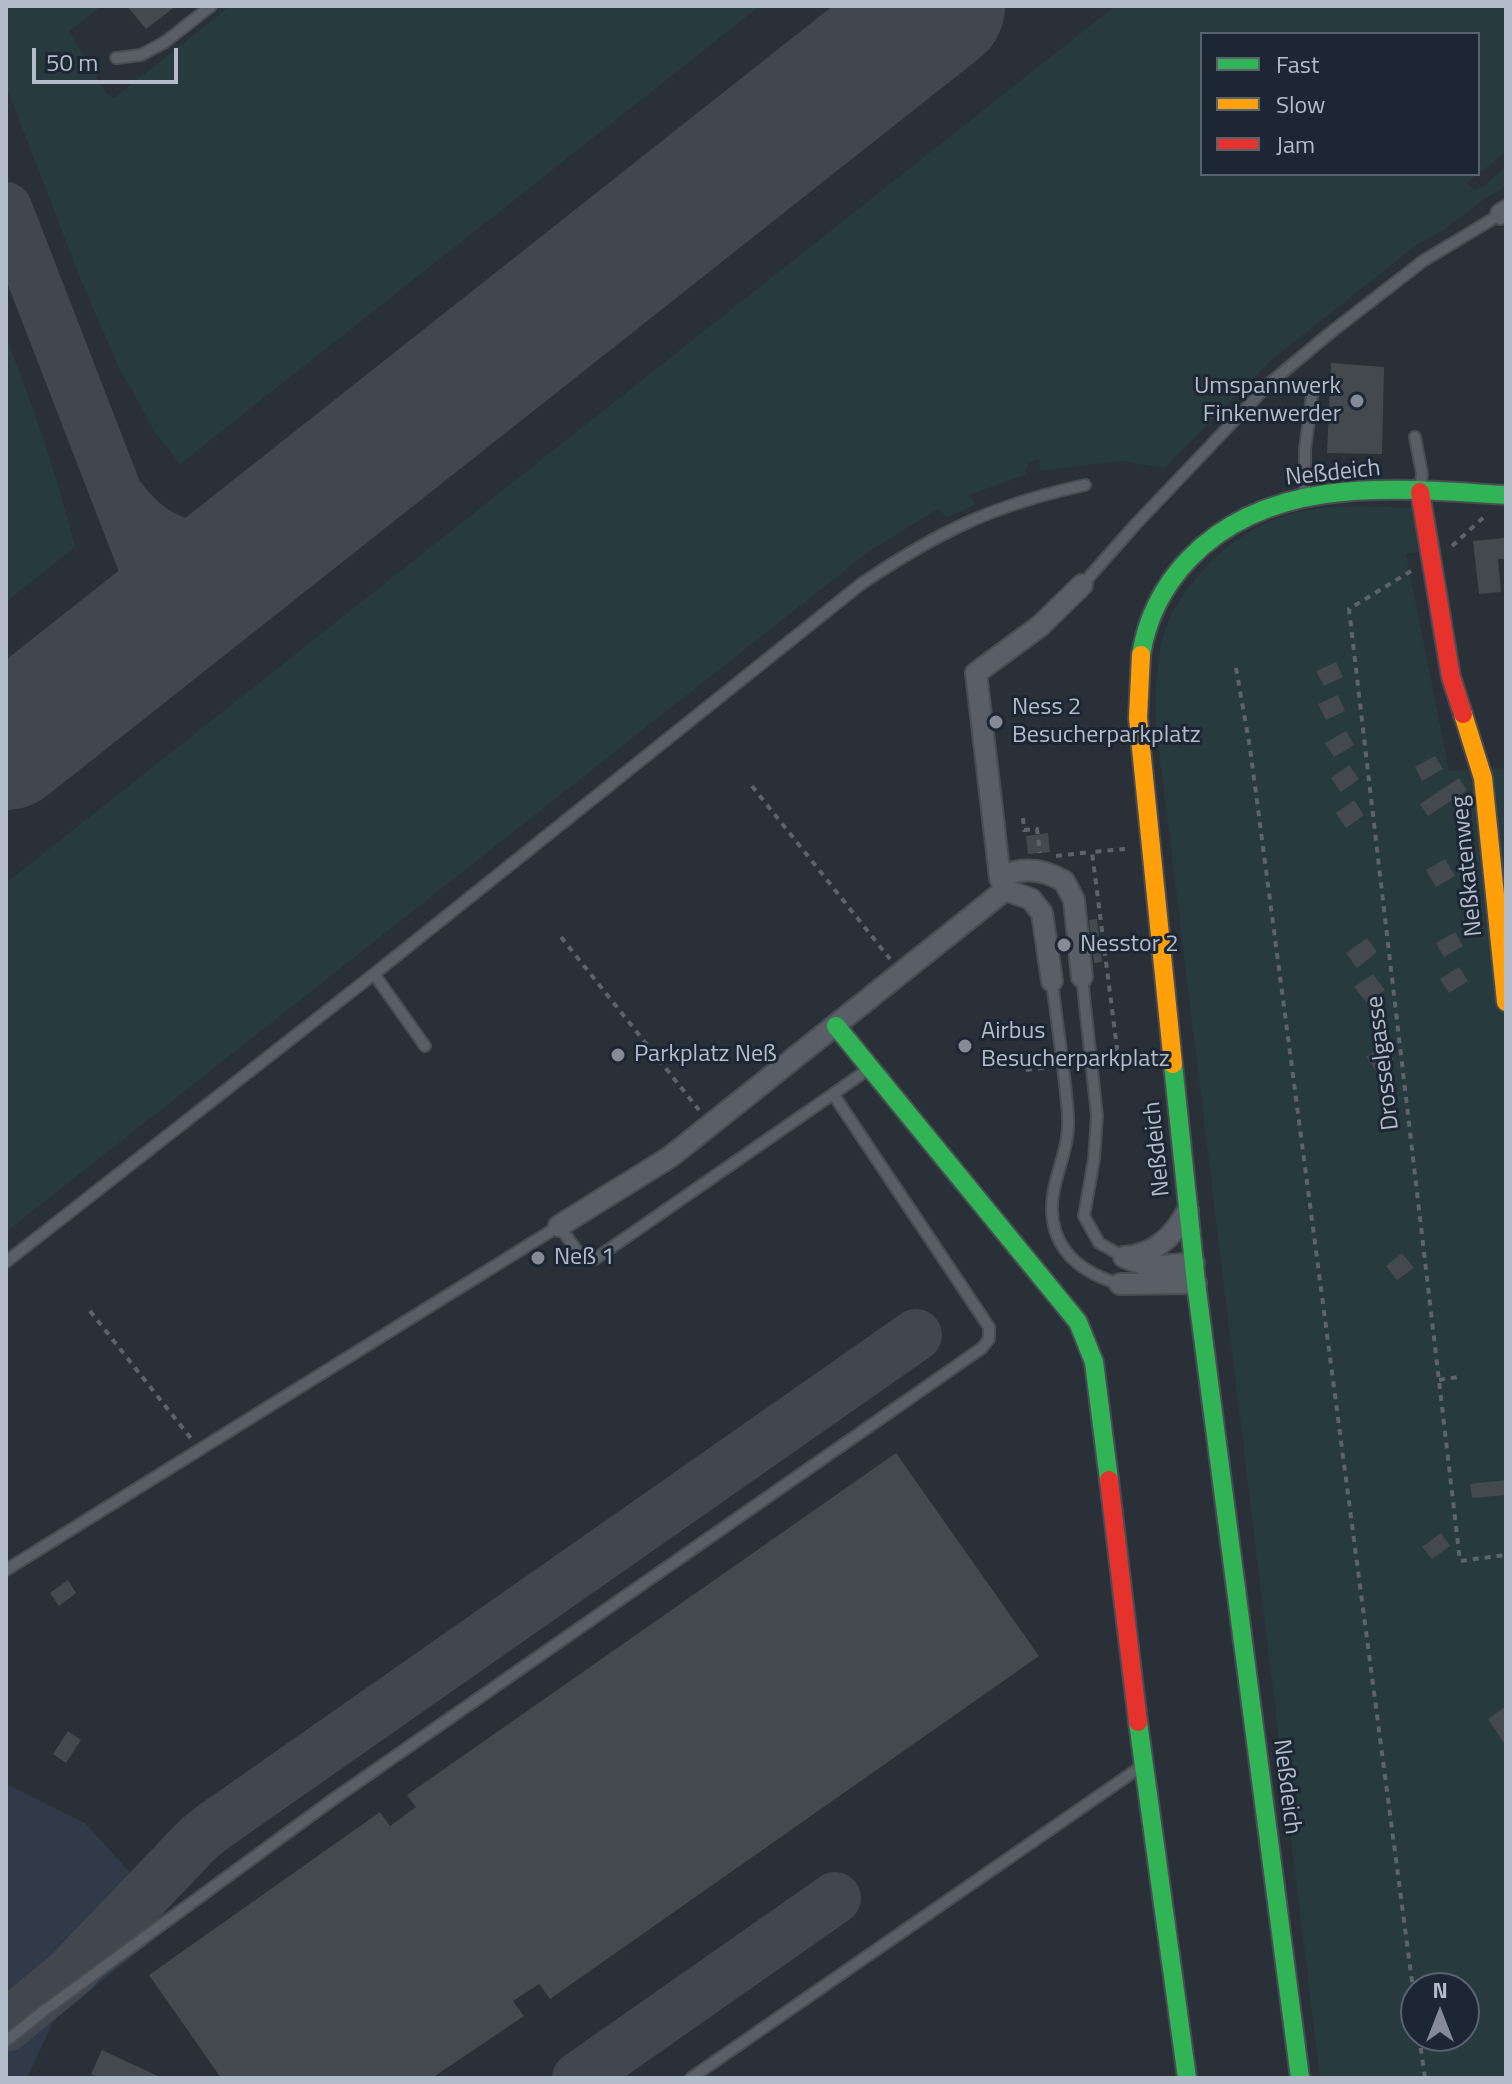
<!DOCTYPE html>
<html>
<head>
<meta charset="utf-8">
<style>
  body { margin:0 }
  #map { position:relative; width:1512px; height:2084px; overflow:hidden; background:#2a3038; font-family:"Titillium Web",sans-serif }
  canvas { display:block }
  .frame { position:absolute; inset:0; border:8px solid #b4bcc9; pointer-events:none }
  .legend { position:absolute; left:1200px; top:32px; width:280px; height:144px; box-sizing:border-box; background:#1d2633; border:2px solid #59626f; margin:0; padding:10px 14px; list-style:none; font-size:24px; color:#b4bcc9 }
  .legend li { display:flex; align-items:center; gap:16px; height:40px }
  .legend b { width:40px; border:2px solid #59626f }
  .north { position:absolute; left:1400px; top:1972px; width:80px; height:80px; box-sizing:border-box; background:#1d2633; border:2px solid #59626f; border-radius:50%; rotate:0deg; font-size:22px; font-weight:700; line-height:32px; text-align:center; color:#b4bcc9 }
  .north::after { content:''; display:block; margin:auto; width:28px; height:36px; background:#848b96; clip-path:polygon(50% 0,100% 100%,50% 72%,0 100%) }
  .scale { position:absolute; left:32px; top:48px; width:146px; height:36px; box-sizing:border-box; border:4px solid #b4bcc9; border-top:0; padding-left:10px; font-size:24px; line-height:28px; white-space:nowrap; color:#b4bcc9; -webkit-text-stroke:6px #1d2633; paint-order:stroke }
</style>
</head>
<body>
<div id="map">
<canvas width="1512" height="2084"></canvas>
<div class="frame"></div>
<ul class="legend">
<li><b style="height:10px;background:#30b455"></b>Fast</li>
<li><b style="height:10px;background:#ff9f0a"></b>Slow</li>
<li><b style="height:10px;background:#e5322d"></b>Jam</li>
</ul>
<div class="north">N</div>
<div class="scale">50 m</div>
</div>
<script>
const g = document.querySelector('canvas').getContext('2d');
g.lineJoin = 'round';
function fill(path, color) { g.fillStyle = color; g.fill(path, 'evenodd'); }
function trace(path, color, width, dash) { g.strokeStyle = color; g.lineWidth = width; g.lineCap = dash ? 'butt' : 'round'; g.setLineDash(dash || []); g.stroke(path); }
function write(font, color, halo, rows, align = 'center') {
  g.font = font + ' "Titillium Web",sans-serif'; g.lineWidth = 6; g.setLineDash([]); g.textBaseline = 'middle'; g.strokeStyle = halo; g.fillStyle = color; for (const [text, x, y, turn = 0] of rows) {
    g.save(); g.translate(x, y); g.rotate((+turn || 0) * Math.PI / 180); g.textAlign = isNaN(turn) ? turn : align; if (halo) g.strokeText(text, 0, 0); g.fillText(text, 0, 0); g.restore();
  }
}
const airport = new Path2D(`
  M6,1784L85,1823L175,1922L54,2020L27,2078H6Z`);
const green = new Path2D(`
  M6,6H102L69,31L106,93L114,98L230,6H760L180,464L155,432L118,366L81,280L6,86Z
  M1115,6H1506V152L1478,174V34H1202V174H1478L1467,183L1474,190L1484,186L1505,167L1506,186L1483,200L1445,229L1415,246L1270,361L1165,468L1121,461L1040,471L1039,459L1028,463L1025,475L969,495L976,504L948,517L937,509L867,553L6,1232V883Z
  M6,337C33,406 57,475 75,547L6,602Z
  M1412,507L1418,552L1406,554L1449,771L1506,768V2078H1320L1156,725C1156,692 1155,647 1171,616C1198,563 1248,521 1307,510C1340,504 1378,508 1412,507ZM1416,1988H1464V2036H1416Z`);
const taxiway = new Path2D(`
  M6,208L152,585C157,613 156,620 137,641
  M121,499C160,551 200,552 260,543
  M6,2026L69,1974L198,1839L213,1827L916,1335
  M578,2078L835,1898`);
const runway = new Path2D(`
  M6,744L939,6`);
const building = new Path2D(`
  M127,6H176L146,29Z
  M1331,363L1384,367L1382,454L1327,453Z
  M1504,538L1506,559H1498L1501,592L1479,594L1473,541Z
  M1336,662L1343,677L1324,686L1316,671Z
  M1338,695L1345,711L1326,720L1318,704Z
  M1346,731L1354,745L1334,757L1325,743Z
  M1435,756L1443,769L1422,781L1415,767Z
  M1349,765L1359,779L1341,792L1331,778Z
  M1459,778L1467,790L1428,816L1420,804Z
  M1354,800L1364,815L1346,828L1336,813Z
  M1048,833L1050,852L1028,854L1026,836Z
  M1445,859L1455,876L1436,887L1426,870Z
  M1097,919L1102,962L1094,963L1089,920Z
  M1455,932L1463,946L1444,957L1436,943Z
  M1367,938L1377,952L1357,968L1346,953Z
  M1459,967L1468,981L1449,993L1440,979Z
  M1373,974L1385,990L1367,1003L1354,987Z
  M1383,1045L1394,1059L1377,1072L1366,1057Z
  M1402,1253L1414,1268L1397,1280L1386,1266Z
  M896,1453L1039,1656L550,1999L539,1984L513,2001L524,2016L432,2078H221L149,1975L380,1812L390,1826L416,1807L407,1795Z
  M1506,1480V1495L1472,1498L1470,1484Z
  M1441,1533L1450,1546L1432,1559L1422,1547Z
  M68,1580L76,1593L59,1606L50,1593Z
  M1506,1706V1746L1488,1719Z
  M68,1731L81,1740L66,1763L53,1754Z
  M102,2050L162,2078H100L91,2074Z`);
const path = new Path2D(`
  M1452,546L1484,517
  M1411,571L1349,609L1460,1561L1506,1555
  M1236,668L1250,748L1416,2012
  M752,786L890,959
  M1023,818L1024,830L1037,829L1040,853
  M1056,856L1091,852
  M561,937L699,1110
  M1105,1057L1117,1048L1092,852L1125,849
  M1026,1070L1050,1067
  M90,1311L193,1441
  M1439,1380L1458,1377
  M1419,2036L1425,2078`);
const lane = new Path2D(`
  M116,58L141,55L165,42L211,6
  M1415,437L1422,474L1420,490
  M1305,494V450L1313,388
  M1082,585L1135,525L1270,383L1330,333L1423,261L1501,214
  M374,974L425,1046
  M1082,977L1097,1116L1094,1159L1084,1216L1099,1243L1124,1257
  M1052,981C1057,1026 1065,1071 1068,1116C1070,1142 1059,1165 1054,1189C1044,1240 1073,1271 1120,1284
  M833,1094L870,1068
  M6,1262L374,974L861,584C938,532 993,505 1085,485
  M6,1570L559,1226L584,1260L595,1259L833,1094L989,1327V1339L982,1348L335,1798L45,2010L6,2041
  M691,2078L1142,1766`);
const street = new Path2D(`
  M1501,214L1506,211
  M1000,878C1021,866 1043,869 1064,881L1074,900L1082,977
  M1052,981L1042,913L1031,899L1005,890L1000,878L976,673L1040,626L1082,585
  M559,1226L670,1157L1005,890
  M1124,1257C1155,1255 1174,1236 1188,1210
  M1124,1257L1151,1267L1194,1263
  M1120,1284L1196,1283`);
const fast = new Path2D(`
  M1141,655C1147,618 1163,586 1189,559C1272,473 1398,489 1506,495
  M836,1026L1078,1322L1094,1362L1109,1480
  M1173,1064L1196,1283L1300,2078
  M1138,1722L1187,2078`);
const slow = new Path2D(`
  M1141,655L1138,718L1173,1064
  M1463,714L1483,778L1506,1002`);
const jam = new Path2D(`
  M1420,492L1451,677L1463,714
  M1109,1480L1138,1722`);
const markers = [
  [1357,401,8,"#848b96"],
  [996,722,8,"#848b96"],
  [1064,945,8,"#848b96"],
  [965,1046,8,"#848b96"],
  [618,1055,8,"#848b96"],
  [538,1258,8,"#848b96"]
];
const poiNames = [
  ["Umspannwerk",1341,387,"right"],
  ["Finkenwerder",1341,415,"right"],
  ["Ness 2",1012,708],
  ["Besucherparkplatz",1012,736],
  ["Nesstor 2",1080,945],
  ["Airbus",981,1032],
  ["Besucherparkplatz",981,1060],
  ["Parkplatz Neß",634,1055],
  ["Neß 1",554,1258]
];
const streetNames = [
  ["Neßdeich",1333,474,-6],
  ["Neßkatenweg",1468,866,-96],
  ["Drosselgasse",1384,1063,-97],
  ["Neßdeich",1158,1149,-96],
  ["Neßdeich",1286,1787,83]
];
fill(airport, '#313a48');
fill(green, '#273a3e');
trace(taxiway, '#42464e', 52);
trace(runway, '#42464e', 132);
fill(building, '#444950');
trace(lane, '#484c53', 14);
trace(street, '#484c53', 24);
trace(fast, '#484c53', 22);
trace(slow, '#484c53', 22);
trace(jam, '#484c53', 22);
trace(path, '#5d636a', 4, [6, 6]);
trace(lane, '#5a5e66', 10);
trace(street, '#5a5e66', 20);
trace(fast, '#30b455', 18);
trace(slow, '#ff9f0a', 18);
trace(jam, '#e5322d', 18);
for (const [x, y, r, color] of markers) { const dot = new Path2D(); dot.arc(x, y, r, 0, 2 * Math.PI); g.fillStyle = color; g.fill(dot); trace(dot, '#1d2633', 3); }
write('24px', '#b4bcc9', '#1d2633', poiNames, 'left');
write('24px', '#b4bcc9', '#1d2633', streetNames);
</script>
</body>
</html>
